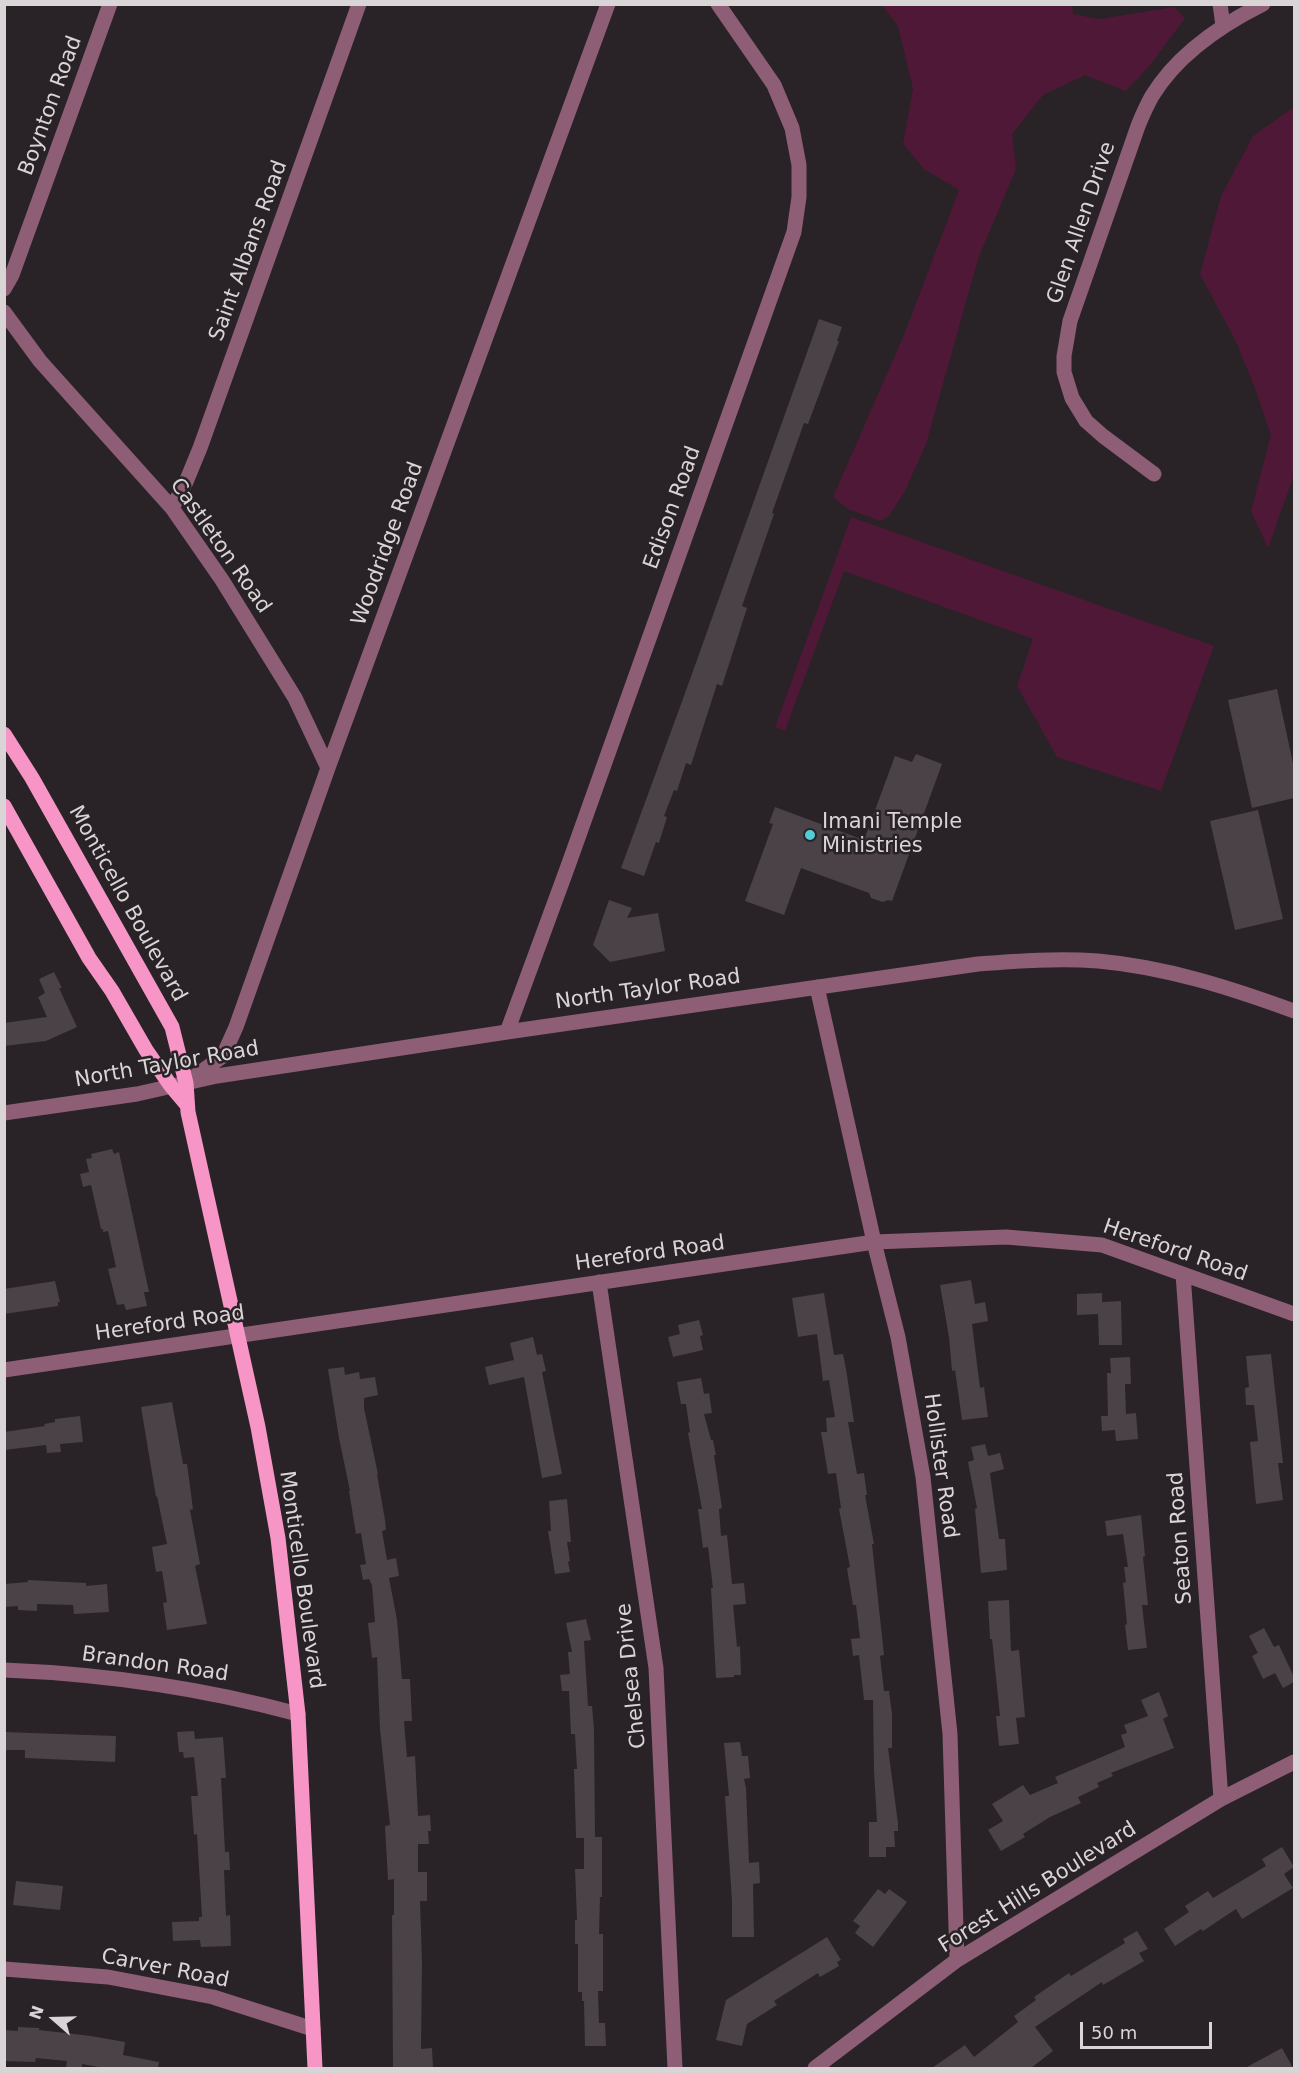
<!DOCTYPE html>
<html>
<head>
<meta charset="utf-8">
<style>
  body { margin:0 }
  #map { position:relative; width:1299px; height:2073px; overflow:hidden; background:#292226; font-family:"DejaVu Sans",sans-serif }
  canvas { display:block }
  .frame { position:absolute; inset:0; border:6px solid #d9d5d7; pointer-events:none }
  .north { position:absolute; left:24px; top:1989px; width:60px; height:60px; -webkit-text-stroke:4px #292226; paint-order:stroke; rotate:290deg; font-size:16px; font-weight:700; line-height:24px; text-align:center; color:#d9d5d7 }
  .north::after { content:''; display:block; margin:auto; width:21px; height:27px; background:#d9d5d7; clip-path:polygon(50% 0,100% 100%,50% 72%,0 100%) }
  .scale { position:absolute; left:1080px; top:2022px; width:132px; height:27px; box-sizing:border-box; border:3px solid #d9d5d7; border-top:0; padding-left:8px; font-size:18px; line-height:21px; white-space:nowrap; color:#d9d5d7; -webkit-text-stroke:4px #292226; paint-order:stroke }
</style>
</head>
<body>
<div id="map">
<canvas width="1299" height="2073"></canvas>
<div class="frame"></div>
<div class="north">N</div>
<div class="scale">50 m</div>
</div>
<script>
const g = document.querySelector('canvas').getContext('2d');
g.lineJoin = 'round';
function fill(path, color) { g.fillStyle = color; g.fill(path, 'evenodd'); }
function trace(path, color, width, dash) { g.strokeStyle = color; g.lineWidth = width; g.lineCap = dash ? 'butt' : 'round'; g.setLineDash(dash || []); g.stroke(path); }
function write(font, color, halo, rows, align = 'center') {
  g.font = font + ' "DejaVu Sans",sans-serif'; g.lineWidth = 5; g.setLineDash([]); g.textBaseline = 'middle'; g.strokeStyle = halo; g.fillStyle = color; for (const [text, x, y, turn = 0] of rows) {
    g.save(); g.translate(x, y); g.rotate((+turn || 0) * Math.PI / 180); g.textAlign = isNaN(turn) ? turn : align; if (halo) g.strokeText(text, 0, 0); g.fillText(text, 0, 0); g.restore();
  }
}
const green = new Path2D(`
  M882,5H1072L1073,14L1099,19L1175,7L1185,18L1150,65L1126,91L1085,75L1043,95L1012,134L1016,169L979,256L926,444L905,491L889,516L880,521L848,509L833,497L904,335L959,190L924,169L903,144L913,89L898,26Z
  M1294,107V475L1268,548L1251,511L1271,435L1256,391L1236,342L1200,274L1221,196L1253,136Z
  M851,517L1214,646L1161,791L1057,757L1017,686L1033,639L844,571L785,731L775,727Z`);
const building = new Path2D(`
  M819,319L842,327L837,341H839L808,424L804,423L772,513L774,514L742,606L747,608L722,686L717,684L691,765L686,763L677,791L674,790L664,816L667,817L659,843L656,842L644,876L621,868L688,685Z
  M1277,689L1294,768V798L1252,808L1228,700Z
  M916,754L942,764L892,901L888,900L883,902L871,898L869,893L801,868L784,915L745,901L773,824L769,823L775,807L864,840L895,756L912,762Z
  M1258,810L1283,919L1235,930L1210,821Z
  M609,900L632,908L627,918L658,913L665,951L610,962L593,945Z
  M54,972L62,988H59L77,1027L46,1041L4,1046V1023L47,1017L38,997L45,993L39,979Z
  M112,1149L114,1154L119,1152L149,1292H144L147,1306L126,1310L124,1304L117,1305L108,1269L116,1267L108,1231L103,1232V1229H101L91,1185L83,1187L80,1174L89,1172L86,1159L92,1158L91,1154Z
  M971,1280L975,1304L985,1302L988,1321L972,1324L980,1388L984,1387L988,1417L962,1420L955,1370L952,1371L949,1337L940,1285Z
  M55,1281L60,1302H58V1306L4,1314V1289Z
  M824,1293L834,1355L843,1354L846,1369L854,1422H848L857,1474L864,1473L867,1495H865L874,1544H872L884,1655L880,1656L884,1691H889L892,1714V1748H888L898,1823V1831H894L895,1847H886V1857H869V1822H877L874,1771L873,1700H864L859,1655L853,1656L851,1639L860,1638L856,1605H853L847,1568L850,1567L839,1509L841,1508L836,1473L828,1474L821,1432H827L826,1418L835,1417L829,1380L823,1381L817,1334L798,1337L792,1298Z
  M1102,1293V1302L1121,1301L1122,1345H1099L1098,1314L1077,1315V1294Z
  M699,1320L703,1335L700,1336L703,1350L673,1357L668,1337L680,1334L678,1325Z
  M533,1337L537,1355L542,1354L546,1371L542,1372L562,1474L542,1478L524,1377L489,1385L485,1367L514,1360L510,1343Z
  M1271,1354L1283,1463H1278L1283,1500L1256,1504L1250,1442L1258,1441L1254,1405H1246L1245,1388L1249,1387L1246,1356Z
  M1130,1357L1131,1384H1125L1126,1414L1136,1413L1138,1439L1116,1441L1115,1430L1102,1431L1101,1416H1108L1107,1373H1111L1110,1358Z
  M344,1367L345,1375L359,1372L360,1379L375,1377L378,1395L364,1398V1408L378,1474H377L385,1520L386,1530L382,1531L387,1560L396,1558L399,1576L389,1578L397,1620L402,1679H410L412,1721H404L407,1757L415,1756L418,1816L430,1815L431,1831H428L429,1844H418V1872H427V1901H420L422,1962L421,2049L432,2048L433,2068H393L392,1915H394V1879L388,1880L385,1826L390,1825L380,1729L377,1657L372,1658L368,1623L375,1622L372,1585L369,1579L363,1580L360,1565L366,1564L361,1533L356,1534L349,1491H350L339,1438L328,1369Z
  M701,1378L704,1394L709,1393L712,1413L704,1414L711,1440H713L716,1455H714L722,1508L719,1509L721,1536L727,1535L732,1584L744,1583L746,1604L733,1605L737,1647L740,1646L741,1675H734V1677L716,1678L711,1588H713L708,1547L703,1548L698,1509H702L688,1433L690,1432L686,1404H681L677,1382Z
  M172,1402L183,1464H187L193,1509L190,1510L200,1564L195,1566L207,1624L167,1630L163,1603L167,1602L162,1571L156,1572L152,1547L167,1544L157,1496L156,1497L141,1407Z
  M80,1416L83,1442L60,1444L61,1452L47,1453L46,1445L4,1450V1432L45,1426L44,1424L55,1422V1419Z
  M985,1444L988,1456L1000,1453L1004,1469L990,1473L999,1539H1005L1007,1570L981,1573L975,1509L977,1508L968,1462L974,1460L971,1447Z
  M567,1499L571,1542H567L570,1561L568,1562L570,1572L555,1574L548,1531H551L549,1501Z
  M1141,1515L1145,1556L1143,1557L1148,1605H1142L1147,1648L1128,1650L1125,1625L1127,1624L1123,1583L1126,1582L1124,1567H1128L1123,1534L1107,1536L1105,1521Z
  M28,1580L86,1583V1586L107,1584L109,1612L74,1614L73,1605L37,1604V1611L18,1610V1606L4,1607V1584L28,1582Z
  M1009,1600L1011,1651L1019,1650L1025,1717L1016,1718L1019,1744L999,1746L996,1716H1000L992,1639H990L988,1601Z
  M586,1619L591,1640L584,1641L588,1706H592L594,1729L595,1837H602V1897H600L599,1934H603V1991H598L599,2023H605L606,2046H585L584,2001H582V1992H578V1944H575V1920H577L575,1869H584V1838H576L574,1769H577L575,1734H571L569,1691H562L560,1675L570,1674L568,1652H572L566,1623Z
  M1264,1628L1274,1647L1279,1645L1294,1677V1682L1283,1688L1275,1673L1263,1679L1252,1656L1258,1653L1249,1636Z
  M1159,1692L1168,1716L1163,1719L1174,1748L1111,1773L1113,1776L1097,1783L1099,1787L1078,1797L1081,1803L1050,1817L1023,1834L1025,1837L1001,1851L988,1830L1003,1821L992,1804L1023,1785L1030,1795L1058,1783L1055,1777L1125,1747L1121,1735L1127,1733L1124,1725L1148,1716L1141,1700Z
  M194,1731L195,1739L223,1737L226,1778H221L225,1852H229L230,1870H224L226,1916L230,1915L231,1946L201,1947L200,1940L173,1941L172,1922L199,1921V1917H202L197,1834L194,1835L191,1796H198L194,1757L184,1758L183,1752H179L177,1732Z
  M4,1732L116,1736L115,1762L25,1758V1750H4Z
  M740,1742L742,1756H748L750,1778L744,1779L746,1788L749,1863L759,1862L760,1883L753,1884L754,1937H732V1901L725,1796H729L724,1743Z
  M1282,1847L1294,1867L1284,1874L1293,1888L1242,1919L1236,1909L1203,1931L1201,1929L1175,1946L1164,1929L1189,1912L1185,1906L1208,1891L1213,1898L1266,1866L1262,1859Z
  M16,1881L63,1886L60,1910L13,1905Z
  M878,1889L885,1894L889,1889L907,1902L873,1947L855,1933L860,1926L853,1921Z
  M1137,1931L1148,1949L1139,1953L1144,1961L1103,1985L1102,1982L1035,2027L1053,2051L1031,2068H932L965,2045L974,2057L1018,2022L1014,2016L1036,2000L1034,1997L1069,1973L1071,1976L1125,1943L1123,1939Z
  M827,1937L841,1960L837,1962L839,1966L820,1977L818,1973L774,2001L777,2005L747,2024L742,2046L716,2040L726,2000Z
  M18,2027L39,2028V2030L91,2036L125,2042L123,2055L159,2062L158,2068H104L82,2064V2068H66L67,2061L36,2058L35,2062L4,2061V2030L18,2031Z
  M1282,2048L1293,2068H1245Z`);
const minor = new Path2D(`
  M1220,4L1223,26
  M4,289L12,275L110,4
  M4,312L40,361L172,508L222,580L295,698L328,768
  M1154,474L1103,436L1086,421L1072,398L1064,372V356L1070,321L1138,126C1142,116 1147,105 1152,96C1177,55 1221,25 1263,4
  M172,508L186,482L200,448L359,4
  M817,987L874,1242L898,1337L923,1477L950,1734L957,1960
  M507,1032L568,866L794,232L799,197V165L792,128L774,85L718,4
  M191,1079L223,1056L236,1027L328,768L608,4
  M4,1113L137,1094L217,1076L507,1032L978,964C1018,961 1058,958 1098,961C1166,967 1231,988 1294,1011
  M1183,1274L1221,1799
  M599,1282L656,1668L675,2068
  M4,1370L874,1242L1006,1237L1102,1245L1294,1314
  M4,1670C104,1674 202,1688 298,1714
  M4,1969L108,1977L213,1997L313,2029
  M815,2068L957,1960L1221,1799L1294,1762`);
const major = new Path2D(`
  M4,734L32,778L172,1027L186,1083L188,1112L258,1427L278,1538L298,1714L315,2068
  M4,806L89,958L112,991L146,1050L171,1086L187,1105`);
const markers = [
  [810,835,6,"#52ccd5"]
];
const streetNames = [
  ["Boynton Road",51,106,-70],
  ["Glen Allen Drive",1082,223,-71],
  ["Saint Albans Road",249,251,-70],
  ["Edison Road",673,508,-70],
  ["Woodridge Road",388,544,-70],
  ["Castleton Road",220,546,55],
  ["Monticello Boulevard",127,904,61],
  ["North Taylor Road",648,990,-8],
  ["North Taylor Road",167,1065,-10],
  ["Hereford Road",1175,1251,19],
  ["Hereford Road",650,1254,-8],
  ["Hereford Road",170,1324,-8],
  ["Hollister Road",940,1466,82],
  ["Seaton Road",1181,1538,-94],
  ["Monticello Boulevard",301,1580,82],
  ["Brandon Road",155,1665,8],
  ["Chelsea Drive",632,1676,-96],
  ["Forest Hills Boulevard",1038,1888,-32],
  ["Carver Road",165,1969,11]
];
const poiNames = [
  ["Imani Temple",822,823],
  ["Ministries",822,847]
];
fill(green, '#501837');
fill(building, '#4a4246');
trace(minor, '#8d5e75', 15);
trace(major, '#f695c6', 15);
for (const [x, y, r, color] of markers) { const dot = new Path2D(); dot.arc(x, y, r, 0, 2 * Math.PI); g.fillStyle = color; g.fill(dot); trace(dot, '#292226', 2); }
write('21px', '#d9d5d7', '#292226', streetNames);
write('21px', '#d9d5d7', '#292226', poiNames, 'left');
</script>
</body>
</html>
